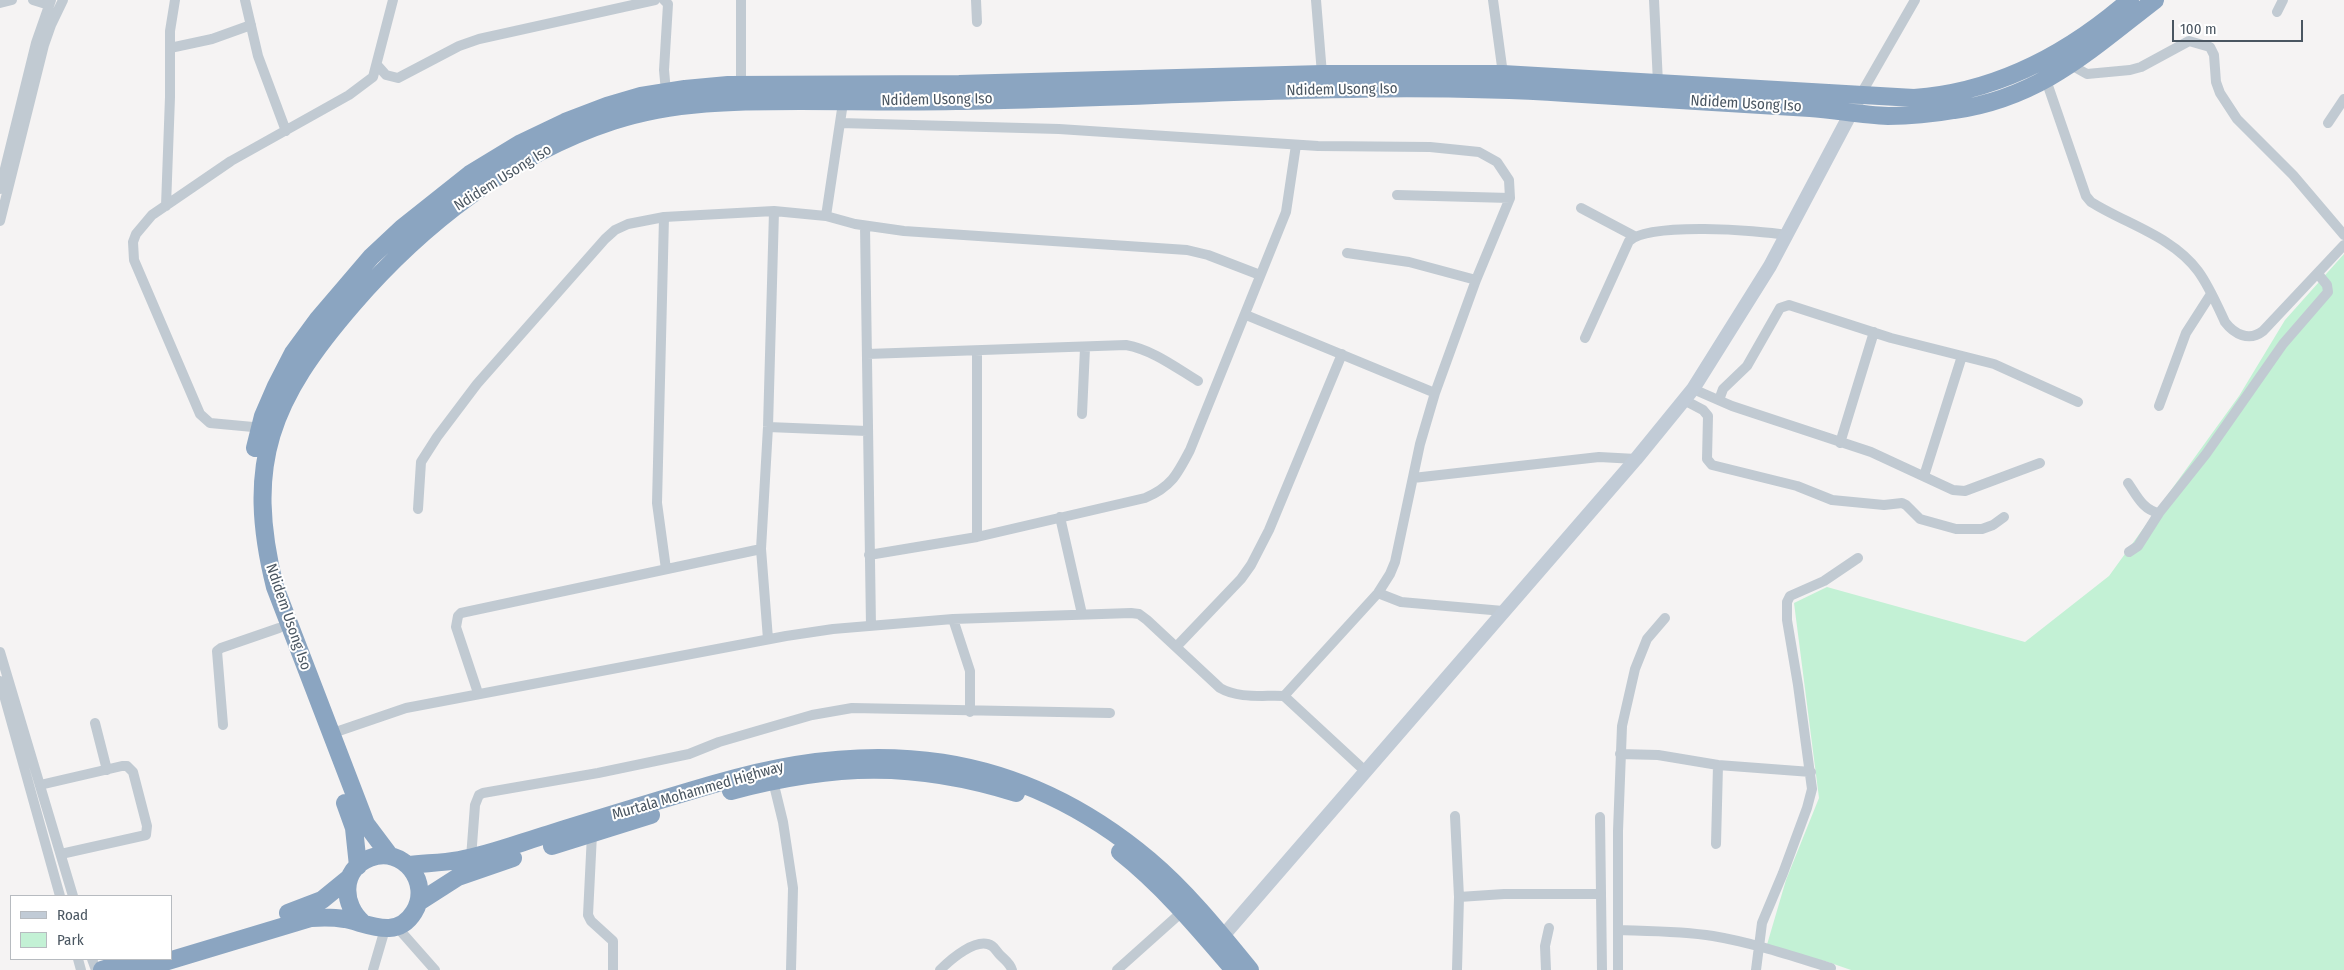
<!DOCTYPE html>
<html>
<head>
<meta charset="utf-8">
<style>
  body { margin:0 }
  #map { position:relative; width:2344px; height:970px; overflow:hidden; background:#f5f3f3; font-family:"Fira Sans Condensed",sans-serif }
  canvas { display:block }
  .legend { position:absolute; left:10px; top:895px; width:162px; height:65px; box-sizing:border-box; background:#fff; border:1px solid #b7bbc0; margin:0; padding:6px 9px; list-style:none; font-size:15px; color:#4a5661 }
  .legend li { display:flex; align-items:center; gap:10px; height:25px }
  .legend b { width:25px; border:1px solid #b7bbc0 }
  .scale { position:absolute; left:2172px; top:20px; width:131px; height:22px; box-sizing:border-box; border:2px solid #4a5661; border-top:0; padding-left:6px; font-size:15px; line-height:18px; white-space:nowrap; color:#4a5661; -webkit-text-stroke:4px #fff; paint-order:stroke }
</style>
</head>
<body>
<div id="map">
<canvas width="2344" height="970"></canvas>
<ul class="legend">
<li><b style="height:6px;background:#c1cbd6"></b>Road</li>
<li><b style="height:14px;background:#c3f1d5"></b>Park</li>
</ul>
<div class="scale">100 m</div>
</div>
<script>
const g = document.querySelector('canvas').getContext('2d');
g.lineJoin = 'round';
function fill(path, color) { g.fillStyle = color; g.fill(path, 'evenodd'); }
function trace(path, color, width, dash) { g.strokeStyle = color; g.lineWidth = width; g.lineCap = dash ? 'butt' : 'round'; g.setLineDash(dash || []); g.stroke(path); }
function write(font, color, halo, rows, align = 'center') {
  g.font = font + ' "Fira Sans Condensed",sans-serif'; g.lineWidth = 4; g.setLineDash([]); g.textBaseline = 'middle'; g.strokeStyle = halo; g.fillStyle = color; for (const [text, x, y, turn = 0] of rows) {
    g.save(); g.translate(x, y); g.rotate((+turn || 0) * Math.PI / 180); g.textAlign = isNaN(turn) ? turn : align; if (halo) g.strokeText(text, 0, 0); g.fillText(text, 0, 0); g.restore();
  }
}
const green = new Path2D(`
  M2344,254V970H1851L1825,961L1766,948L1786,880L1819,798L1794,603L1827,587L2025,642L2109,576L2239,396L2285,320Z`);
const street = new Path2D(`
  M33,0L49,5
  M245,0L258,56L286,131
  M664,0L668,4L664,70L666,92
  M976,0L977,22
  M1316,0L1322,74
  M1493,0L1503,74
  M1654,0L1658,83
  M0,3L12,0
  M2277,12L2283,0
  M170,48L212,39L251,25
  M2071,65L2087,74L2130,70L2141,67L2189,41L2210,47L2214,55L2216,82L2220,93L2237,119L2293,175L2344,235
  M378,66L386,75L398,78L459,46L479,39L655,0
  M2046,80L2086,196L2091,202C2126,224 2172,236 2198,271C2209,286 2217,305 2225,322C2234,334 2249,342 2263,331L2344,245
  M741,88V0
  M1861,94L1915,0
  M840,123L1059,129L1318,146L1430,147L1479,152L1497,162L1509,180L1510,198L1476,280L1435,393L1420,444L1395,562L1390,574L1378,593L1284,696
  M2328,123L2344,99
  M0,189L36,43L51,0
  M1397,195L1510,198
  M166,206L170,97V31L175,0
  M1581,208L1634,236
  M826,216L844,96
  M664,217L657,503L666,569
  M0,221L44,45L51,25L63,0
  M865,226L871,626
  M1347,253L1409,262L1476,280
  M1246,315L1435,393
  M1585,338L1629,241C1649,222 1758,230 1786,235
  M867,354L1126,345C1153,350 1175,367 1198,381
  M1693,389L1732,406L1871,452L1953,490L1965,491L2040,463
  M1684,400L1703,410L1708,416L1707,459L1712,465L1797,486L1832,500L1884,505L1902,503L1906,505L1920,519L1956,529H1982L1993,525L2004,517
  M1719,400L1723,389L1747,366L1780,308L1789,305L1891,338L1994,364L2078,402
  M2159,406L2186,333L2211,294
  M1082,414L1085,348
  M768,427L867,431
  M264,428L210,423L200,414L134,260L133,242L136,234L152,215L231,161L349,95L373,77L393,0
  M1840,443L1874,332
  M1924,476L1962,356
  M1413,478L1599,457L1636,459
  M2128,483C2137,496 2143,510 2159,513
  M418,509L421,462L437,437L477,384L605,239L615,230L628,224L664,217L774,211L826,216L855,224L904,231L1187,250L1208,255L1260,275
  M1060,517L1082,614
  M977,537V352
  M2129,552L2138,546L2159,513L2206,454L2283,344L2328,292L2327,285L2318,274
  M869,555L977,537L1145,498C1171,487 1177,475 1190,450L1286,212L1296,145
  M1378,593L1401,602L1503,611
  M953,619L970,671V712
  M768,639L761,549L768,427L774,211
  M1177,646L1241,579L1251,565L1269,530L1342,354
  M0,652L73,896
  M0,681L60,896
  M478,693L456,627L458,616L461,613L761,549
  M95,723L107,770
  M223,725L217,651L221,648L279,628
  M330,734L406,708L786,636L833,629L953,619L1131,613L1139,614L1147,620L1220,688C1239,699 1263,695 1284,696L1364,770
  M1620,754L1658,755L1718,765L1811,772
  M773,781L783,822L793,888L791,970
  M40,785L122,766H127L133,772L147,826L146,835L61,854
  M1455,816L1459,897L1457,970
  M1600,817L1602,970
  M592,834L588,915L591,921L613,941V970
  M1716,844L1718,765
  M471,858L475,805L479,795L483,793L598,773L689,754L719,742L812,715L852,708L1110,713
  M1459,897L1504,894H1601
  M397,927L435,970
  M1618,930C1649,931 1682,931 1713,936C1754,943 1792,956 1831,968
  M78,959L81,970
  M92,959L96,970
  M373,970L385,929
  M940,970C950,960 977,936 992,946C995,948 997,952 1000,955C1005,960 1010,963 1012,970
  M1117,970L1183,911
  M1546,970L1545,946L1549,928
  M1618,970V831L1622,726L1635,669L1647,639L1665,618
  M1756,970L1762,923L1783,873L1807,808L1812,789L1798,685L1787,620V602L1790,596L1824,581L1858,558`);
const secondary = new Path2D(`
  M1223,936L1636,459L1693,389L1770,266L1861,94`);
const highway = new Path2D(`
  M255,448L263,416L276,386L293,353L318,319L371,257L402,228L470,174L521,143L565,122L607,106L641,96L685,89L728,85L959,84L1322,74H1503L1914,98C1997,92 2068,54 2130,0
  M731,791C834,764 913,761 1016,793
  M345,803L354,828L358,866
  M552,846L651,815
  M1120,852C1163,886 1198,928 1234,970
  M390,856L366,824L275,587C244,463 271,399 353,304C422,224 512,154 613,121C674,101 737,101 800,101C852,101 904,102 956,101C1159,98 1363,80 1566,93C1648,98 1729,103 1810,108C1836,110 1862,115 1888,116C1910,116 1932,114 1954,110C2040,98 2090,50 2155,0
  M408,865C425,863 442,863 459,860C489,855 519,843 549,834C604,817 659,800 714,784C874,736 1018,750 1149,860C1187,892 1219,932 1250,970
  M419,902L458,877L513,858
  M288,913L322,900L349,878
  M102,970L139,959
  M138,970L311,918C323,917 333,917 345,919C369,924 397,940 414,912C432,883 403,845 370,858C340,870 342,905 363,923`);
const streetNames = [
  ["Ndidem Usong Iso",1342,90,-1],
  ["Ndidem Usong Iso",937,100,-1],
  ["Ndidem Usong Iso",1746,104,3],
  ["Ndidem Usong Iso",503,178,-32],
  ["Ndidem Usong Iso",288,617,71],
  ["Murtala Mohammed Highway",698,791,-16]
];
fill(green, '#c3f1d5');
trace(street, '#c1cad2', 10);
trace(secondary, '#c1cbd6', 14);
trace(highway, '#8ba5c1', 18);
write('15px', '#4a5661', '#fff', streetNames);
</script>
</body>
</html>
